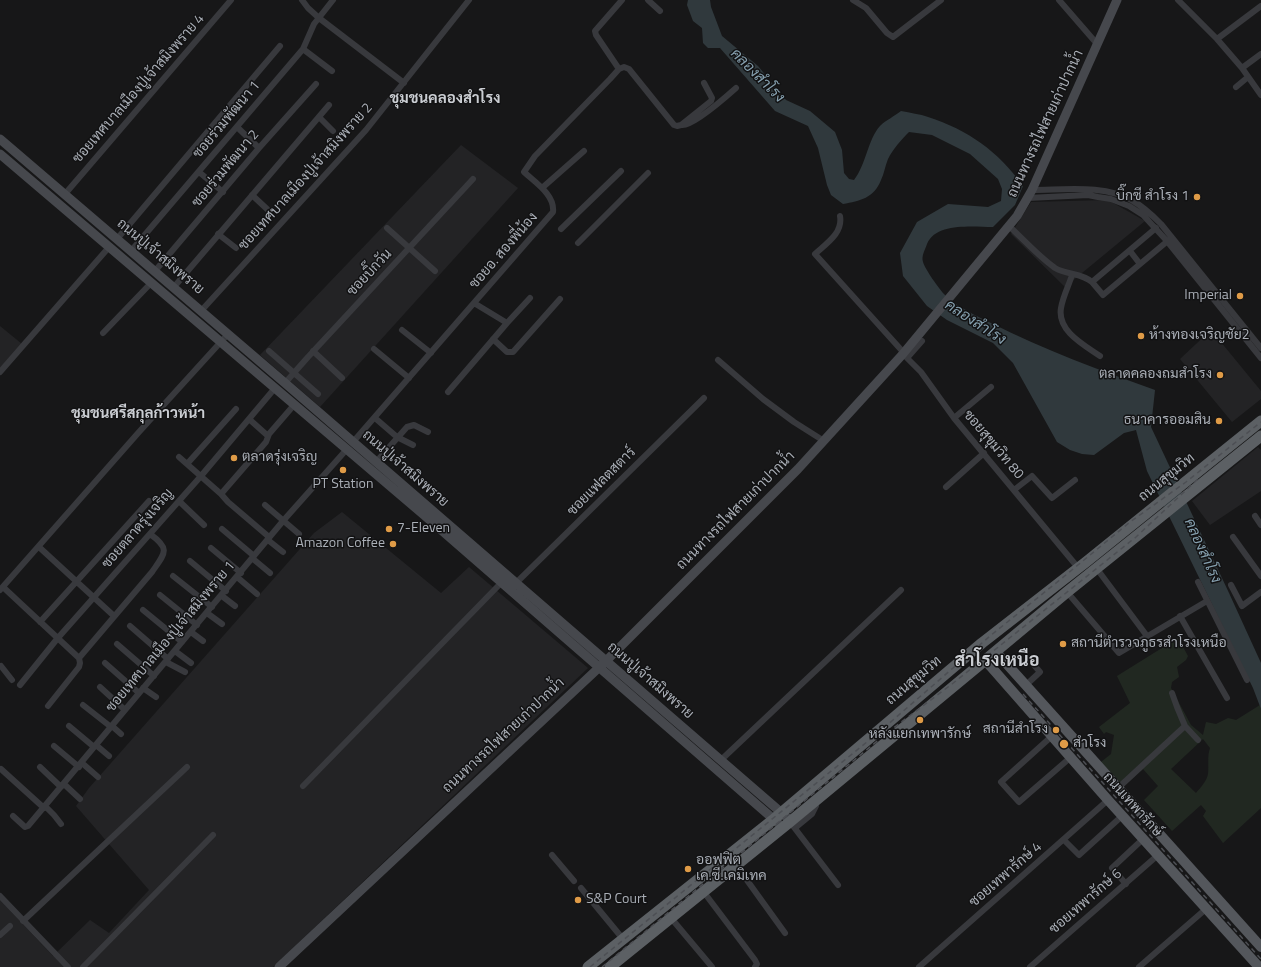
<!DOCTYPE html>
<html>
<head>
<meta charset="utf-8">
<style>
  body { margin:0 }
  canvas { display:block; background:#171718 }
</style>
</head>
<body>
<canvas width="1261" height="967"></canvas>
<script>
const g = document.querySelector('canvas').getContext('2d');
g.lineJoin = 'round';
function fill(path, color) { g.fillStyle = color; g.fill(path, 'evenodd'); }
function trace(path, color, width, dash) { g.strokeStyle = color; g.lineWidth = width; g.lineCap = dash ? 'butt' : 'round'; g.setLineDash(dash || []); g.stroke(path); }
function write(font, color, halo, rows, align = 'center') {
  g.font = font + ' "Titillium Web",Sarabun,sans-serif'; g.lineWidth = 3; g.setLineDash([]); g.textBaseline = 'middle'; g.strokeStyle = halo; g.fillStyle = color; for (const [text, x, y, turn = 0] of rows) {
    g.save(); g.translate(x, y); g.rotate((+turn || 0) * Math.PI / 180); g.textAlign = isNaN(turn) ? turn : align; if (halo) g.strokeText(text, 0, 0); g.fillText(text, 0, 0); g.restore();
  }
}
const built = new Path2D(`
  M461,145L518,188L320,407L260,355Z
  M1108,200L1145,221L1065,287L1011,234L1031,202Z
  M0,326L22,344L0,369Z
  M1211,330L1261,391V399L1232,422L1180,359Z
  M1258,447L1261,450V491L1210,525L1192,501Z
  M342,512L441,593L469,567L588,668L273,967H0V900L53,956L90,920L109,933L149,890L76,806L89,788L314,533Z`);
const green = new Path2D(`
  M1178,638L1188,656L1186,660L1177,667L1179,677L1172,682L1171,688L1191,725L1203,735L1206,722L1216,724L1228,718L1236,720L1260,705L1261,709V808L1223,843L1203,816L1206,811L1201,805L1172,831L1144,800L1158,786L1143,769L1124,786L1101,762L1111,754L1114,735L1106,732L1104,734L1099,727L1130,703L1117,676ZM1203,739L1210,748C1207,757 1209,765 1208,774C1207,781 1200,788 1196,793L1171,769Z`);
const water = new Path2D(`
  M688,0H710L711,7L722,36L758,66L786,100L810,111L835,132L842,150L844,173L849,179L854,180C866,165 868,139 880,126C886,120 895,116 901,111C910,113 920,114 928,117C968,130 998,151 1023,186L1015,205L993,227C974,227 936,222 927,244C925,250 921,256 923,262C925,269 939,289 945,295C954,305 978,317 991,323C1044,350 1100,370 1155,390L1151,427L1229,593L1261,663V709L1253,688L1147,471L1136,430L1124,433L1094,455L1082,454L1070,450L1057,442L1013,363L993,343L947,320L927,306L903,276L900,253L917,222L948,204L988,207L1001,201L1002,189L998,179L970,154L932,135L909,132C901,140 893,149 888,159C885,166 884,174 881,180C874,198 860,201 843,204L831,195L827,185L818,148L808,126L775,111L720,48H708L703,43L702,28L693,21L687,5Z`);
const minor = new Path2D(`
  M302,0L308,8L319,18L404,83
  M648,0L660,11
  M853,0L866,8L887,33L893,37L941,0
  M1059,0L1098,45
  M1178,0L1217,39L1242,68L1261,95
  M1217,39L1261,6
  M303,49L332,71
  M1242,68L1261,54
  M619,69L624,67L629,69L674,125L677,126L681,125L711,101L712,98L704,83
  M1236,87L1248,77
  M319,117L333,131
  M682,125C693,126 727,96 736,88
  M237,127L259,148
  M199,172L223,192
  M542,188L584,151
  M1032,190C1064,190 1105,184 1133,201C1144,207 1153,216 1161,224L1261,348
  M65,194L231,0
  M252,195L267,209
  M1028,198L1088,195L1098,197L1111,199L1129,206L1143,215L1167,241L1261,358
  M840,216C843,233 827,243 815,254L904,353
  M1009,226C1024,240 1038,256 1055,268C1067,275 1082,273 1092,282L1156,228
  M387,228L435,271
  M561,229L621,171
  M218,234L236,248
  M117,239L280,46
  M578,243L648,173
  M131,251L303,49L314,24L333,0
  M1130,251L1140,264
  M155,271L259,148L316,84
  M1072,275C1069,285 1063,296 1061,308C1057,331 1084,345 1100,356
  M1092,282L1103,295L1170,239
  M174,287L329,105
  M474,303L507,323L530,298
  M201,311L366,130L469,0
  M402,330L431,353
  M103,333L152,282
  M493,339L507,352H513L560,299
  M922,341L907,358L921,372L954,418L1075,564
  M374,349L409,378
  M269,351L318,394
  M313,351L342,378
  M718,360L763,399L794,422L824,441
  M0,372L110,246
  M285,383L308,357L473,179
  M448,392L507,323
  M375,418L397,437L413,445
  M954,418L991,387
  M249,419L268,436
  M353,442L553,212C555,195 536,183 524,172L535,156L610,79L619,69L596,35L595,31L622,0
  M179,457L221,494L228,502L269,537
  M376,462L407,427L414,425L428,432
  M187,464L236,409
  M946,487L984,453
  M1014,490L1032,476L1052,498L1075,480
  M221,494L266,442L269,434L294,405
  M179,501L204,525
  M265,505L299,534
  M1255,516L1261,525
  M222,529L254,556
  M1233,537L1261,576
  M268,540L283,552
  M39,547L114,616
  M211,548L241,573
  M252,558L270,573
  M190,561L226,591
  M1100,573L1147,636
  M173,576L212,607
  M237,577L257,594
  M1198,582L1247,680
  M516,583L704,398
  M1231,585L1242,606L1261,592
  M3,587L79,658L80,663L79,667L48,706
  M0,590L139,432L228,334
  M1067,592L1119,653L1207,601
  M160,595L197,625
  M222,596L235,606
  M143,610L182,642
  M207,613L222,624
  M1180,616L1227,698
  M40,622L149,501
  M130,626L168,659
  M191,632L203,641
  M117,644L154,676
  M175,651L191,663
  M79,658L152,572C165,553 171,549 150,534
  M166,662L185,672
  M105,663L139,693
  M1,666L12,680
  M20,685L57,639L201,476L275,388
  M1026,685L1040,672L1027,657
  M100,687L125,710
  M143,688L156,697
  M1172,693L1177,707L1185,726L1198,740
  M83,705L111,727
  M69,726L94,747
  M112,726L121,734
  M1052,736L1001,782L1019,802L1071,757
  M96,745L109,756
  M54,746L79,767
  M721,760L901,590
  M82,763L98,777
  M40,767L61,787
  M1,769L44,808
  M64,784L80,799
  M303,786L501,583
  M1118,788L1185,726
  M45,806L54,815L61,824
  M13,816L25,827L28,826L283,521L347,449
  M790,822L838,885
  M795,828L812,814L816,806L814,802
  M1064,840L1079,855L1122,816
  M552,855L574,881
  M736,865L785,933
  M1126,884L1112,868L1143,839
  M581,888L623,939
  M703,891L755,960L757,964L755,967
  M0,896L68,967
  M671,918L712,967
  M23,921L187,767
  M0,935L10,926
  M83,967L213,835
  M919,967L1108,800
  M1030,967L1158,855
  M1139,967L1207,908`);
const secondary = new Path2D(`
  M0,139L285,383L791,821
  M0,154L424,515L778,823
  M279,967L606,661L798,469L902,355L1017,216L1032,190L1117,0`);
const primary = new Path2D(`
  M996,652L1261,947
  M985,660L1108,800L1259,967`);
const trunk = new Path2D(`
  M588,967L774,819L982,643L1086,562L1261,421
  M610,967L791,821L977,667L1067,592L1261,436`);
const rail = new Path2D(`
  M1023,694L1261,959
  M590,967L878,733L990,636L1061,579L1130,522L1186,482L1261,422
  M602,967L892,729L952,684L1136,537L1199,478`);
const markers = [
  [1197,197,4,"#df9b47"],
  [1240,296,4,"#df9b47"],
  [1141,336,4,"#df9b47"],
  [1220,375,4,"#df9b47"],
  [1219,421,4,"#df9b47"],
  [234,458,4,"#df9b47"],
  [343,470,4,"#df9b47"],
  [389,529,4,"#df9b47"],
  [393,544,4,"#df9b47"],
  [1063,644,4,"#df9b47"],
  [920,720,4,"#df9b47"],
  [1056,730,4,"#df9b47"],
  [1064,744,5,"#df9b47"],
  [688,869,4,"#df9b47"],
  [578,900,4,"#df9b47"]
];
const streetNames = [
  ["ซอยเทศบาลเมืองปู่เจ้าสมิงพราย 4",139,89,-49],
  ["ซอยร่วมพัฒนา 1",227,120,-50],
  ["ถนนทางรถไฟสายเก่าปากน้ำ",1046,124,-65],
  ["ซอยร่วมพัฒนา 2",226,169,-50],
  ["ซอยเทศบาลเมืองปู่เจ้าสมิงพราย 2",306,177,-48],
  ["ซอยอ. สองพี่น้อง",504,251,-49],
  ["ถนนปู่เจ้าสมิงพราย",160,257,40],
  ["ซอยบิ๊กวัน",370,273,-47],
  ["ซอยสุขุมวิท 80",993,445,50],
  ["ถนนปู่เจ้าสมิงพราย",405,469,41],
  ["ถนนสุขุมวิท",1167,478,-39],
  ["ซอยแฟลตสตาร์",602,482,-45],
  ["ถนนทางรถไฟสายเก่าปากน้ำ",736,511,-45],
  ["ซอยตลาดรุ่งเจริญ",138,529,-49],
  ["ซอยเทศบาลเมืองปู่เจ้าสมิงพราย 1",171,637,-50],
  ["ถนนปู่เจ้าสมิงพราย",650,681,41],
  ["ถนนสุขุมวิท",914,681,-40],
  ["ถนนทางรถไฟสายเก่าปากน้ำ",504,736,-43],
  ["ถนนเทพารักษ์",1132,805,48],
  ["ซอยเทพารักษ์ 4",1006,875,-41],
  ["ซอยเทพารักษ์ 6",1086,902,-41]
];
const poiNames = [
  ["บิ๊กซี สำโรง 1",1189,197,"right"],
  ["Imperial",1232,296,"right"],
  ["ห้างทองเจริญชัย2",1149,336],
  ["ตลาดคลองถมสำโรง",1212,375,"right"],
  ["ธนาคารออมสิน",1211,421,"right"],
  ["ตลาดรุ่งเจริญ",242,458],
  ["PT Station",343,485,"center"],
  ["7-Eleven",397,529],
  ["Amazon Coffee",385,544,"right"],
  ["สถานีตำรวจภูธรสำโรงเหนือ",1071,644],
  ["สถานีสำโรง",1048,730,"right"],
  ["หลังแยกเทพารักษ์",920,735,"center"],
  ["สำโรง",1073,744],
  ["ออฟฟิต",696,861],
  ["เค.ซี.เคมิเทค",696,877],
  ["S&P Court",586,900]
];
const waterNames = [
  ["คลองสำโรง",757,76,45],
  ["คลองสำโรง",975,323,33],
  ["คลองสำโรง",1202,551,66]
];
const neighbourhoodNames = [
  ["ชุมชนคลองสำโรง",445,99],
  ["ชุมชนศรีสกุลก้าวหน้า",138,414]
];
const districtNames = [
  ["สำโรงเหนือ",997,662]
];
fill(built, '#232325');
fill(green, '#212821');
fill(water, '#30393d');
trace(minor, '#38393d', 6);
trace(secondary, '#46484d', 9);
trace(primary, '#54575c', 10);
trace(trunk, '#5c6064', 11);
trace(rail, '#4d4f54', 1.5, [5, 4]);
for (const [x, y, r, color] of markers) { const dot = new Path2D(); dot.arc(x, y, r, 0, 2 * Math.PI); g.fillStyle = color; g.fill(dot); trace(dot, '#121213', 1.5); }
write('14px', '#aaafb7', '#121213', streetNames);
write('14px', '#aaafb7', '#121213', poiNames, 'left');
write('italic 15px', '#859fae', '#121213', waterNames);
write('bold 15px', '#cbced3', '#121213', neighbourhoodNames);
write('bold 18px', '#cbced3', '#121213', districtNames);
</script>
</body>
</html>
